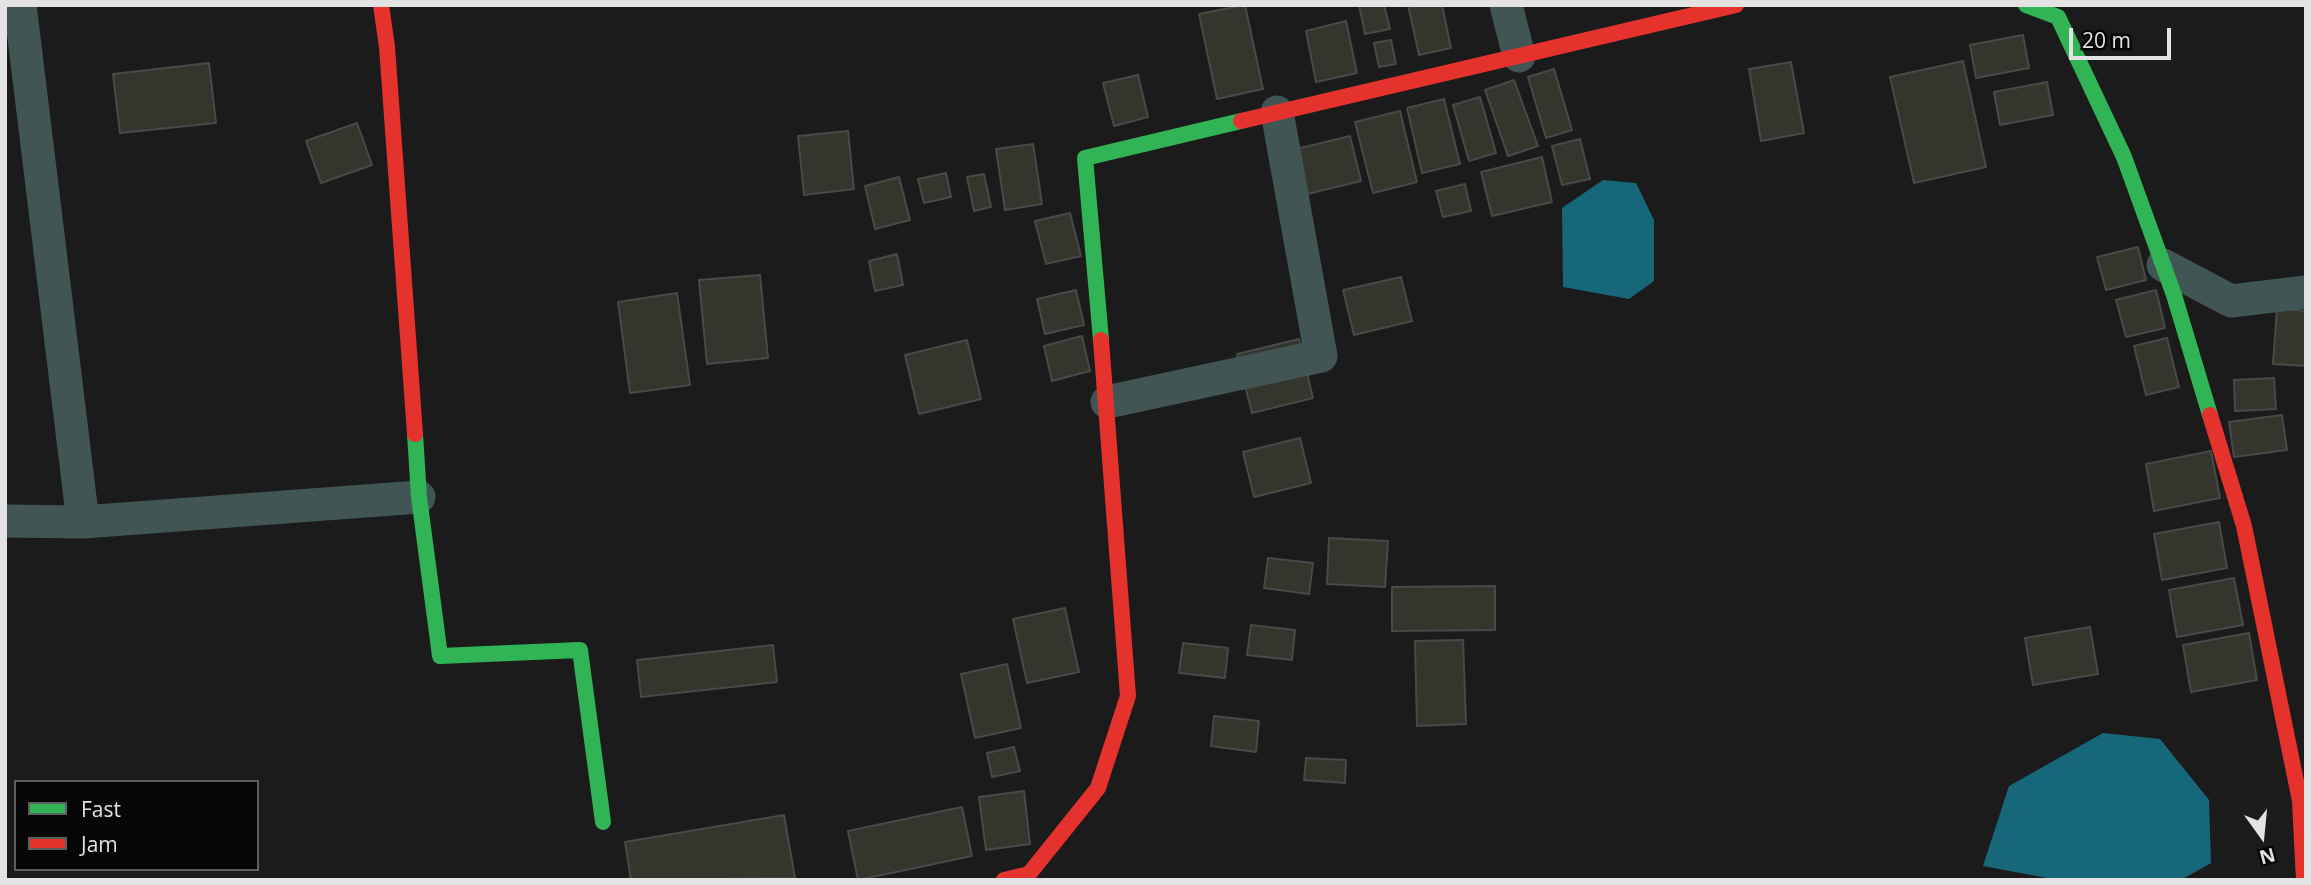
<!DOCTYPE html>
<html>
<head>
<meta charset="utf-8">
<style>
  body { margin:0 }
  #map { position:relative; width:2311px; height:885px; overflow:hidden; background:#1b1b1b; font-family:"Open Sans",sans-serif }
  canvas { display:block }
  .frame { position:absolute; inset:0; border:7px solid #e2e3e2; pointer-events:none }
  .legend { position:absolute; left:14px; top:780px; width:245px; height:91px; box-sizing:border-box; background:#060606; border:2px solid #5e5e5e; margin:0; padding:9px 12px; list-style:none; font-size:21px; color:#e2e3e2 }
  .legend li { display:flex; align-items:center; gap:14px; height:35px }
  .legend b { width:35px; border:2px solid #5e5e5e }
  .north { position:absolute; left:2227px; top:801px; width:70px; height:70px; -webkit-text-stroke:5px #060606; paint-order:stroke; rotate:165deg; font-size:19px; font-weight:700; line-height:28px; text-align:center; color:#e2e3e2 }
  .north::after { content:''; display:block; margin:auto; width:24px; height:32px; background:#e2e3e2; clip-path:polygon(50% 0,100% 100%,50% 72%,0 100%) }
  .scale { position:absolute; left:2069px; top:28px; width:102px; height:32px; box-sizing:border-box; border:4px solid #e2e3e2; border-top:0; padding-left:9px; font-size:21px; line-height:24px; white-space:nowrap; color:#e2e3e2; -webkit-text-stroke:5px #060606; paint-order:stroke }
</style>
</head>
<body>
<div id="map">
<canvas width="2311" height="885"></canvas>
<div class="frame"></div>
<ul class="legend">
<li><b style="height:9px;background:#30b455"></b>Fast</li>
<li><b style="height:9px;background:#e5322d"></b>Jam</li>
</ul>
<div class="north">N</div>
<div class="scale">20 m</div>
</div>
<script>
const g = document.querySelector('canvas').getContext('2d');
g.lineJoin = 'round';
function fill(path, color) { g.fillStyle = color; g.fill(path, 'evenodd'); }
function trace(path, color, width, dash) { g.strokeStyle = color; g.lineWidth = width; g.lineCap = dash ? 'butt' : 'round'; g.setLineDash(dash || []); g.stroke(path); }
const water = new Path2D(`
  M1603,180L1636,183L1654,220V281L1629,299L1563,287L1562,208Z
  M2103,733L2160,739L2209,800L2211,863L2181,880H2058L1983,866L2009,786Z`);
const building = new Path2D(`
  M1245,5L1263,89L1217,99L1199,14Z
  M1359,5H1384L1390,29L1365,34Z
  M1408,5H1442L1451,48L1419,55Z
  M1346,21L1357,73L1316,82L1306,31Z
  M2023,35L2029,68L1976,78L1970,45Z
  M1391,40L1396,64L1379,67L1374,43Z
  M1963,61L1986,167L1914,183L1890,77Z
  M1791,62L1804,133L1761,141L1749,69Z
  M209,63L216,123L120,133L113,74Z
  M1554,69L1572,130L1546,138L1528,77Z
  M1138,75L1148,117L1114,126L1103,83Z
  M1514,80L1538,146L1508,156L1485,90Z
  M2047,82L2053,115L2000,125L1994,92Z
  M1480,97L1496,153L1469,161L1453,105Z
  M1444,99L1460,164L1422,173L1407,108Z
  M1400,111L1417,182L1373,193L1355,122Z
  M357,123L372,165L321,183L306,141Z
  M848,131L854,189L804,195L798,136Z
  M1350,136L1361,181L1303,195L1292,150Z
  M1580,139L1590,179L1562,185L1552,146Z
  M1033,144L1042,204L1005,210L996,149Z
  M1542,157L1552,202L1492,216L1481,172Z
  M946,173L951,197L924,203L918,179Z
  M984,174L991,207L974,211L967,177Z
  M899,177L910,220L875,229L865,186Z
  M1465,184L1471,211L1443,217L1436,191Z
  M1070,213L1081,256L1046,264L1035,221Z
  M2138,247L2146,280L2106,290L2097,257Z
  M897,254L903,285L875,291L869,261Z
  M760,275L768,358L707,364L699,280Z
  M1401,277L1412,321L1354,335L1343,290Z
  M1076,290L1084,325L1045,334L1037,299Z
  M2156,290L2165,328L2126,337L2116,300Z
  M677,293L690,385L630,393L618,302Z
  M2277,308L2306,311V366L2273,364Z
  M1082,336L1090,371L1052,381L1044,346Z
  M2167,338L2179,387L2146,395L2134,346Z
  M1299,339L1313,398L1252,413L1237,354Z
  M967,340L981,399L919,414L905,355Z
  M2274,378L2276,409L2235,411L2234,380Z
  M2282,415L2287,450L2234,457L2229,422Z
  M1300,438L1311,483L1254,497L1243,452Z
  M2211,451L2220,498L2154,511L2146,464Z
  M2219,522L2227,568L2162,580L2154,534Z
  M1329,538L1388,541L1385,587L1327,584Z
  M1268,558L1313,563L1309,594L1264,588Z
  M2234,578L2243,625L2177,637L2169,590Z
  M1495,586V630L1392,631V587Z
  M1065,608L1079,672L1027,683L1013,619Z
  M1251,625L1295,630L1292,660L1247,655Z
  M2090,627L2098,674L2033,685L2025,638Z
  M2249,633L2257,680L2191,692L2183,645Z
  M1463,640L1466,724L1417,726L1415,641Z
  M1183,643L1228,648L1225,678L1179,673Z
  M773,645L777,682L641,697L637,660Z
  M1007,664L1021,728L975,738L961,674Z
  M1214,716L1259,721L1256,752L1211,746Z
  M1014,747L1020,771L992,777L987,753Z
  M1306,758L1346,760L1345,783L1304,780Z
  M1024,791L1030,844L986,850L979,797Z
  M962,807L972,856L858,880L848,831Z
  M784,815L795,878L631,880L625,842Z`);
const street = new Path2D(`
  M1506,5L1519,56
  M2163,265L2231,301L2306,292
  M1107,402L1321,356L1277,112
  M5,521L83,522L20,5
  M83,522L419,497`);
const fast = new Path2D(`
  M2026,5L2058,17L2124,157L2174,295L2210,415
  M1101,340L1085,158L1241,121
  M415,434L419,497L440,656L580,650L603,822`);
const jam = new Path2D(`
  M381,5L387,47L415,434
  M1241,121L1736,5
  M2210,415L2244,526L2300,801L2304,880
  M1004,880L1029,874L1098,788L1128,696L1101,340`);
fill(water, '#17677b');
fill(building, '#34352d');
trace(building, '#494949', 2);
trace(street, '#415654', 33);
trace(fast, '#30b455', 16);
trace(jam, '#e5322d', 16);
</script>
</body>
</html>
